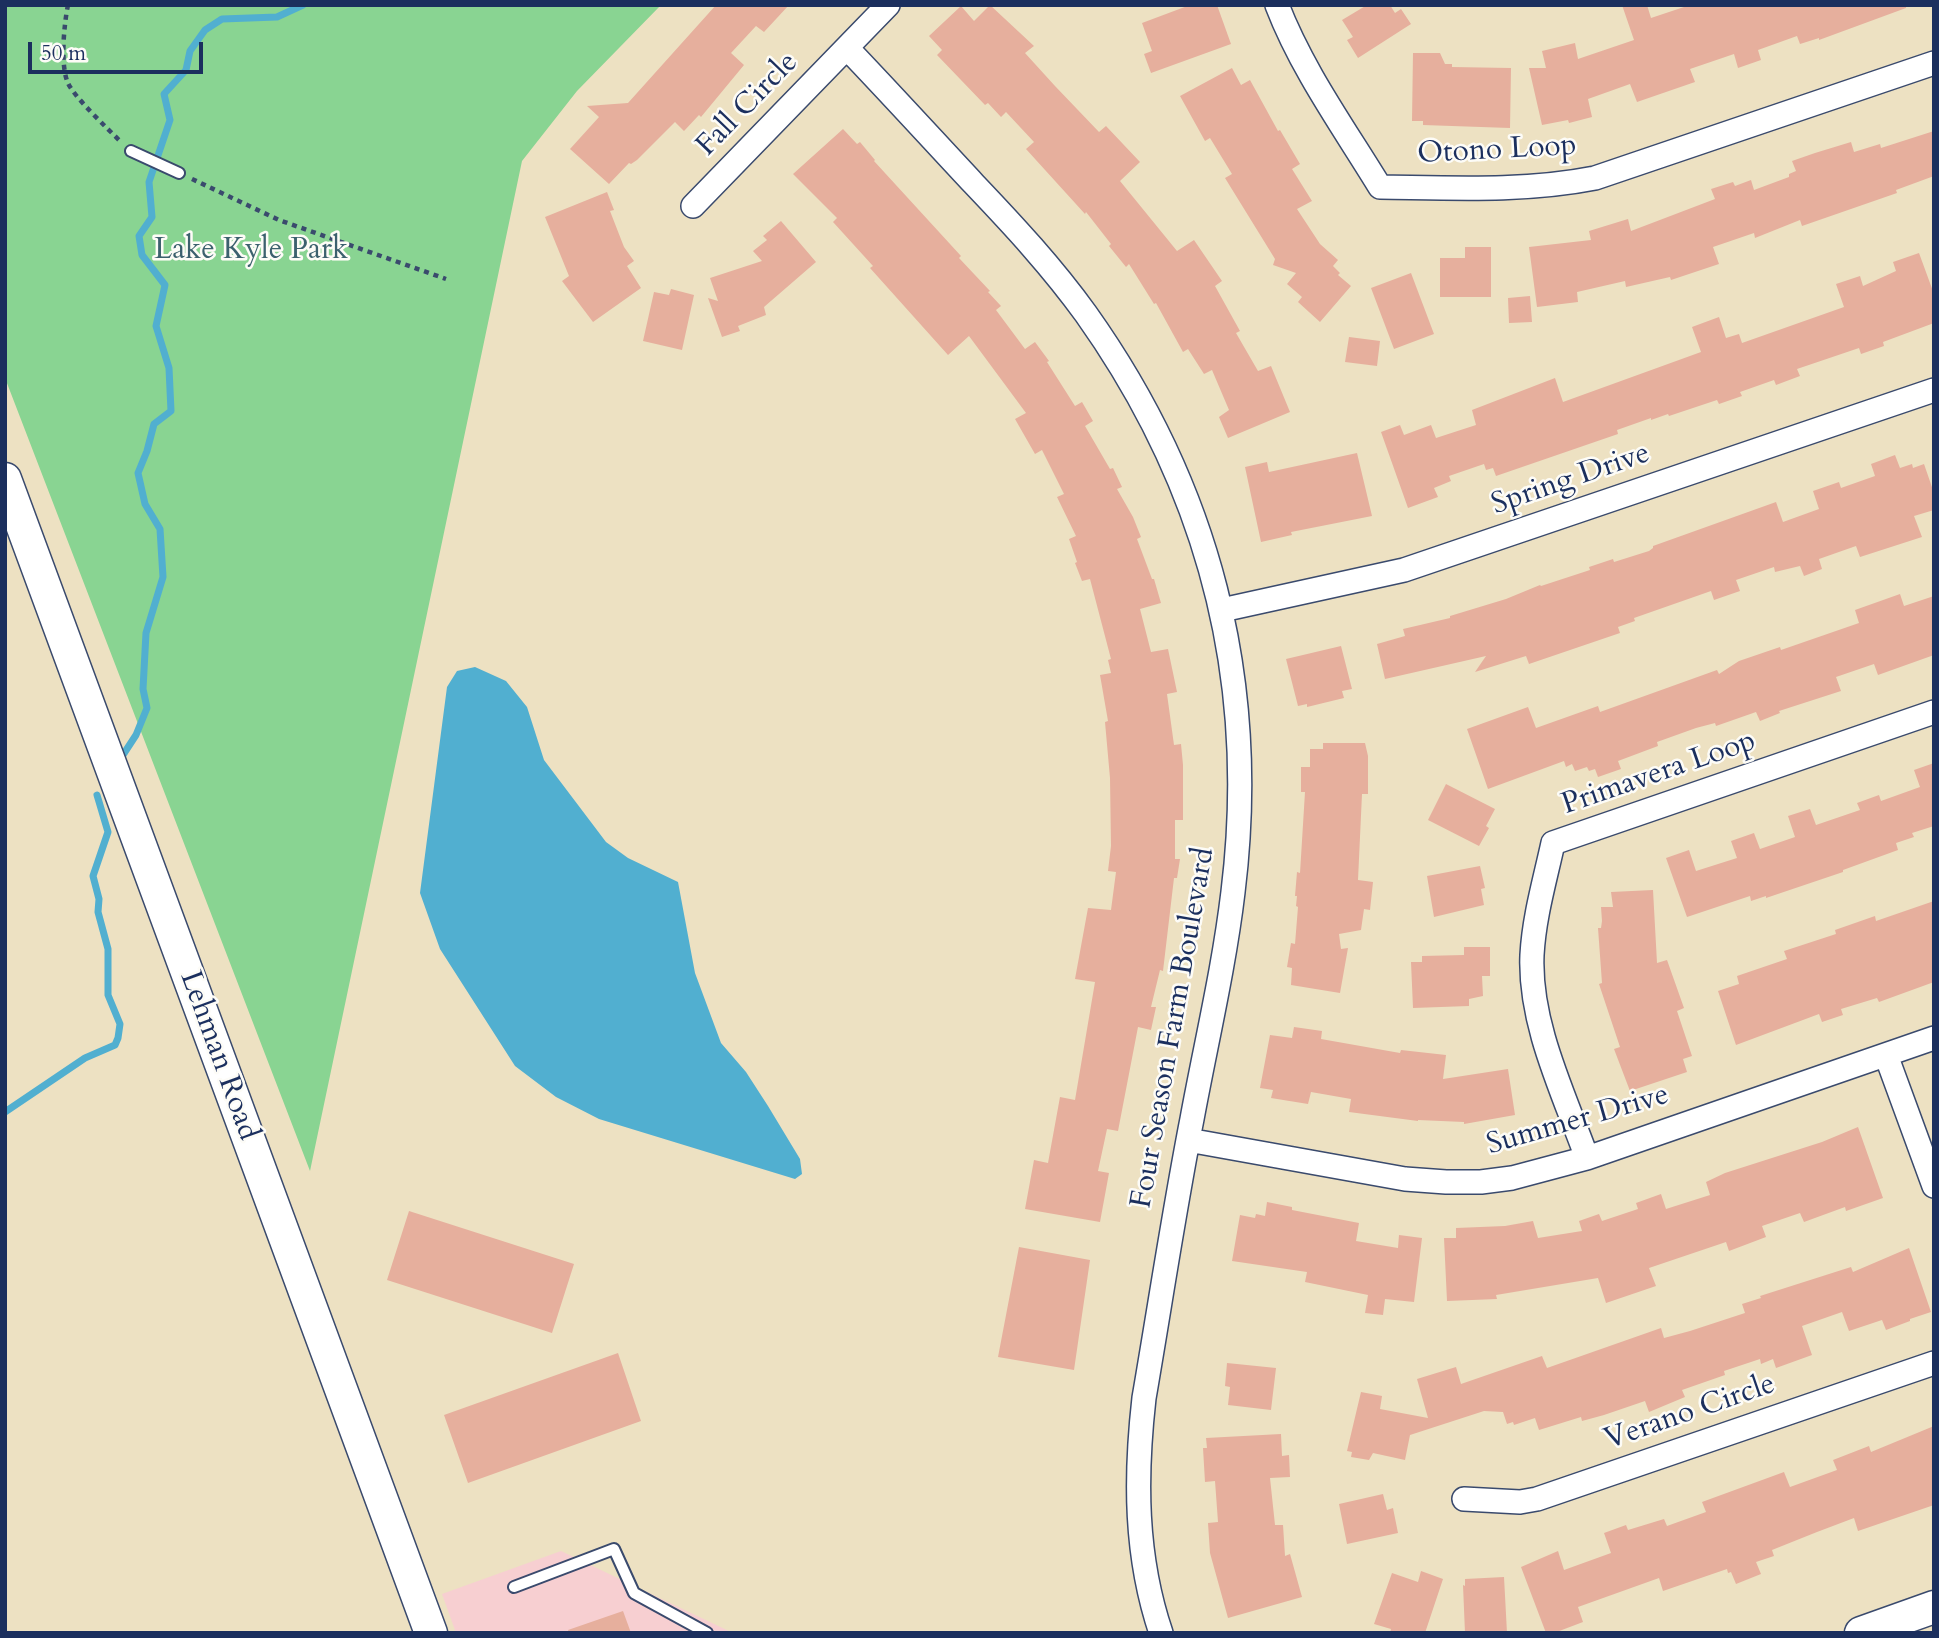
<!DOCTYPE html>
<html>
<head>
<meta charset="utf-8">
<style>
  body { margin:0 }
  #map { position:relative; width:1939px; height:1638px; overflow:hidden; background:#ede1c2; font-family:Cardo,serif }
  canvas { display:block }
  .frame { position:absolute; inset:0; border:7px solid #1b2f5e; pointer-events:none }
  .scale { position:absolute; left:28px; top:42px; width:175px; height:32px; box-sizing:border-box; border:4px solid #1b2f5e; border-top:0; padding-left:9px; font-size:21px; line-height:24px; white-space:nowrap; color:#1b2f5e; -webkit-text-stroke:5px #fdfcf7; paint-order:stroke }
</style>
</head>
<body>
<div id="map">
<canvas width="1939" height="1638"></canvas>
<div class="frame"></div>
<div class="scale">50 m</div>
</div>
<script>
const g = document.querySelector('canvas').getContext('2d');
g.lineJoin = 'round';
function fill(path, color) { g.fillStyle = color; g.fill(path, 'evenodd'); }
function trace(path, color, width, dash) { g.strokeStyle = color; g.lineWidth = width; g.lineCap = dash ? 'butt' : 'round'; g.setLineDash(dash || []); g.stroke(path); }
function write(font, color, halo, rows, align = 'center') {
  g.font = font + ' Cardo,serif'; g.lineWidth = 5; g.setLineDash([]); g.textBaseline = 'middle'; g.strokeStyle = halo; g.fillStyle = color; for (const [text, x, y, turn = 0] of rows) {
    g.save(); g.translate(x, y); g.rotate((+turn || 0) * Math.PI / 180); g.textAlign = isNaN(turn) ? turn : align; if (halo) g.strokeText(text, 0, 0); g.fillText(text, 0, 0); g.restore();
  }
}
const built = new Path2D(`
  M561,1551L733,1633H456L442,1594Z`);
const green = new Path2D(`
  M5,5H661L577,91L522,161L310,1171L5,378Z`);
const water = new Path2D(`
  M475,667L506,681L527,707L544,760L606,842L628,858L678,882L695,973L721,1043L746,1072L768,1106L800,1159L802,1174L795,1179L599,1119L556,1097L515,1066L440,949L420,893L447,687L457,671Z`);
const stream = new Path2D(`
  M121,758L136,735L147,708L143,689L146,633L163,577L160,529L145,504L138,473L147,451L154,424L171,411L169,368L156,326L165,285L142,255L139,236L152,217L149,182L170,120L164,94L186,70L190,51L205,30L222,19L277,17L303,5
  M5,1112L85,1058L115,1045L118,1038L120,1024L108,995V949L98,912L99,899L93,876L108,832L97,795`);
const building = new Path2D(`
  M716,5H789L764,32L756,26L731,53L744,65L701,117L699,115L684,131L675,122L637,160L631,164L629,163L609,184L570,149L599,117L587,106L628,103Z
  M990,5L1034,46L1025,53L1055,86L1099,132L1106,126L1140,162L1120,181L1177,251L1194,240L1222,281L1215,286L1240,331L1236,333L1258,371L1271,366L1290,412L1228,438L1219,417L1229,410L1212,370L1204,374L1188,349L1183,352L1156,303L1154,304L1129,264L1126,267L1109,246L1111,244L1086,212L1085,214L1026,149L1034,142L1006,112L1001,117L988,103L985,105L937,55L942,50L929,36L961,6L974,21Z
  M1190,5H1217L1231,44L1151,73L1144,54L1152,51L1142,23Z
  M1367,5H1390L1395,13L1401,9L1411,24L1358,58L1347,40L1353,37L1342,20Z
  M1622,5H1647L1651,18L1690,5H1906V8L1819,40V38L1800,44L1797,36L1758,50L1761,60L1738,68L1734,54L1690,69L1695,82L1637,102L1630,84L1588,99L1592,117L1569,123L1568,120L1542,125L1529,68H1546L1542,51L1575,43L1578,59L1634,40Z
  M1413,53H1440L1445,64H1452V67L1511,68L1510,128L1423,125V121H1412Z
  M1232,68L1241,85L1250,80L1278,131L1280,130L1300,164L1292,169L1312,201L1297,209L1320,244L1338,260L1333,266L1340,273L1338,275L1351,286L1320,322L1298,302L1302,297L1287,284L1296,273L1273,265L1275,259L1225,178L1232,174L1210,138L1205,141L1180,96Z
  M843,129L857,144L860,142L875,160L874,161L961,256L959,258L990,291L988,292L1001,306L996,310L1025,349L1035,342L1049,361L1047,362L1075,406L1082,402L1093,421L1085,426L1110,469L1113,468L1122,487L1117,489L1133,517L1141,537L1137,539L1152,579H1154L1161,603L1140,609L1151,652L1168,649L1177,692L1167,694L1174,745L1181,744L1183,765V820H1175V859H1180L1177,878H1174L1163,971L1160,970L1151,1007H1156L1151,1030L1138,1027L1118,1131L1107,1129L1098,1171L1109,1173L1100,1222L1025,1209L1034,1160L1048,1163L1060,1097L1075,1100L1095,982L1075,979L1088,908L1111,910L1116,872L1108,871L1111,846L1110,778L1105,722L1108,721L1100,675L1111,673L1108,660L1111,659L1090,579L1082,581L1075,563L1077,562L1069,539L1076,536L1057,497L1064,494L1042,450L1035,454L1015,419L1026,413L969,336L948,355L870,268L873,266L833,222L837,218L793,174Z
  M1934,131V176L1896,190L1897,193L1802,226L1800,220L1755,238L1754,233L1713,247L1719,264L1671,280L1670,277L1626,287L1625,281L1577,292L1578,302L1537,307L1529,247L1591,240L1589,231L1628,219L1631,231L1715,199L1711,189L1733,182L1735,186L1751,180L1754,190L1789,177V174L1796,171L1792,161L1815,153L1851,142L1854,152L1880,144L1881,148Z
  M607,192L614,210L610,211L624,247L634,261L627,266L641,288L593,322L562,281L569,276L545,217Z
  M781,221L816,262L764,307L766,315L738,326L740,331L722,337L708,298L718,301L710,278L762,261L753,251L767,240L763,236Z
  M1465,247H1491V297H1440V258H1465Z
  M1919,253L1934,294V323L1883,342L1884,346L1861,354L1859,348L1797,369L1800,376L1776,385L1774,380L1740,392L1742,396L1719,404L1717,400L1669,416L1668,414L1651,420V418L1617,430L1618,434L1496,476L1493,468L1486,470L1484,464L1449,476L1451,481L1434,488L1438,497L1408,508L1381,432L1400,425L1404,435L1431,425L1436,438L1476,425L1472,410L1555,378L1563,402L1701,352L1692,327L1719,317L1726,338L1739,334L1742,343L1844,307L1836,284L1860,276L1863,286L1896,271L1893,262Z
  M1411,273L1434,334L1394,349L1371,288Z
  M671,289L694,295L682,350L643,341L654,292L669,295Z
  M1530,296L1532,322L1509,323L1508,298Z
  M1349,337L1380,341L1377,366L1345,362Z
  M1357,453L1372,516L1291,532L1292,535L1261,542L1245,467L1267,462L1269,472Z
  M1895,455L1900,468L1912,464L1913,468L1924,464L1934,493V510L1914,516L1922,537L1860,557L1856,546L1819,559L1822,569L1804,576L1800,566L1775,572L1774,567L1736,580L1740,591L1714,600L1711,591L1634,618L1635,621L1618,627L1620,633L1529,664L1526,656L1475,672L1486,656L1385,679L1377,644L1405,636L1403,629L1450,618V616L1506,599L1540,585L1541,586L1590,570L1589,567L1613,559L1614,562L1649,551L1653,548V546L1776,502L1783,522L1819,509L1813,491L1839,482L1841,488L1875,476L1871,464Z
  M1900,594L1904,606L1934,596V655L1878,675L1874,664L1836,677L1841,691L1779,711L1780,713L1760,721L1756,712L1716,726L1715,723L1696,728L1657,742L1658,746L1618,761L1621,769L1598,777L1595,769L1589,771L1587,767L1575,771L1572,764L1566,767L1564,761L1488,789L1467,729L1528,707L1536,728L1598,706L1600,712L1717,670L1719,674L1739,661L1780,647L1781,650L1859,623L1855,610Z
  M1341,646L1352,689L1342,691L1344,698L1307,707V704L1298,706L1286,659Z
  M1323,743H1365L1368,756V794H1362L1358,880L1373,882L1370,910L1364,909L1361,930L1339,934L1341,949L1348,948L1340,993L1291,985L1292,968L1287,967L1291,943L1295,944L1298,907L1296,906L1297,896H1295L1297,872L1300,873L1305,792H1301V767H1310V749H1323Z
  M1934,763V826L1912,833L1914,837L1896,843L1898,850L1843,870V872L1766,898V896L1751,901L1750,896L1687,917L1666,858L1689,850L1696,871L1737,858L1731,841L1754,833L1760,849L1795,837L1788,816L1810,809L1816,825L1860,810L1857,803L1879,795L1881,801L1920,787L1914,770Z
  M1446,784L1495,809L1486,826L1489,828L1479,846L1428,820Z
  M1480,866L1485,888L1481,889L1484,905L1434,917L1427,876Z
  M1653,890L1657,963L1667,960L1684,1008L1677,1011L1692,1056L1683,1059L1687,1072L1630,1091L1614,1049L1620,1047L1599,984L1602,983L1598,928H1601L1602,921L1601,907H1613L1611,892Z
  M1934,901V982L1879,1002L1877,998L1841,1009L1843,1015L1822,1022L1819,1014L1736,1045L1718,991L1739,984L1737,976L1787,959L1784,951L1836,934L1835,930L1875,916L1876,921Z
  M1464,947H1490V976H1482L1483,996L1469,999V1006L1413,1008L1411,962H1422V956L1464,955Z
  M1294,1027L1322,1031L1321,1039L1400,1053L1401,1050L1446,1055L1443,1079L1508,1069L1515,1115L1464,1124V1122L1418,1120V1121L1349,1112L1351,1099L1311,1092L1308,1104L1271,1098L1273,1090L1260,1088L1270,1035L1292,1038Z
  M1858,1127L1883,1198L1846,1211L1845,1207L1804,1222L1800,1213L1762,1226L1766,1237L1729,1251L1726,1242L1649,1268L1656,1286L1606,1303L1598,1278L1496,1295L1497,1299L1447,1301L1444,1238H1456V1228L1505,1226L1533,1221L1538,1238L1582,1231L1579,1221L1599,1214L1602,1221L1638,1209L1636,1203L1661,1194L1666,1209L1710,1195L1706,1182L1725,1173L1822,1142Z
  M1267,1202L1292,1207V1210L1359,1223L1356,1241L1398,1248L1399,1235L1422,1238L1414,1302L1385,1299L1383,1315L1365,1313L1368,1295L1305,1282L1307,1272L1232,1261L1240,1215L1255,1218L1256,1214L1265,1216Z
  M409,1211L574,1264L552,1333L387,1280Z
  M1019,1247L1090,1260L1074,1370L998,1357Z
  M1909,1248L1931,1312L1910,1319V1321L1886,1330L1882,1320L1849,1331L1842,1312L1802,1326L1812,1355L1776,1368L1773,1359L1761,1364L1760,1359L1724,1371L1725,1375L1682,1390L1685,1397L1649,1412L1645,1401L1604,1415L1582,1421L1581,1417L1539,1430L1535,1418L1514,1425L1513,1422L1507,1424L1503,1412L1484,1411L1410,1435L1405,1460L1373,1453L1369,1460L1351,1457L1352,1452L1347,1451L1361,1392L1382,1396L1380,1409L1428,1418L1417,1379L1456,1367L1461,1384L1542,1356L1547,1368L1661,1328L1664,1338L1690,1331L1745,1313L1742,1304L1761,1298L1760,1296L1851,1267L1853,1272Z
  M618,1353L641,1421L468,1483L444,1415Z
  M1227,1363L1276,1368L1271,1410L1228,1405L1230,1387L1225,1386Z
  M1934,1426V1505L1858,1531L1854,1518L1817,1532L1772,1550L1774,1556L1756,1562L1761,1574L1736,1584L1731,1572L1728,1573L1727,1569L1663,1591L1659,1578L1578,1607L1583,1622L1554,1633H1546L1521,1567L1558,1551L1564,1570L1611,1553L1604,1533L1626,1525L1628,1530L1664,1519L1667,1526L1706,1512L1702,1502L1784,1472L1790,1487L1837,1470L1833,1460L1869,1446L1871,1452Z
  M1281,1434L1282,1456L1289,1455L1290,1477L1270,1478L1275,1525H1283L1285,1556L1290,1554L1302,1597L1228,1618L1210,1553L1208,1523L1218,1522L1215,1481L1205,1482L1203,1448H1207L1206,1438Z
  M1383,1494L1387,1510L1393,1508L1398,1533L1347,1544L1339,1504Z
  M1421,1571L1443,1579L1425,1633H1390L1391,1629L1374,1624L1392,1573L1418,1582Z
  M1504,1577L1507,1633H1465L1463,1585L1465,1586V1579Z
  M623,1611L631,1633H569L568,1630Z`);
const path = new Path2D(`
  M68,5C64,24 60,66 68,83C74,97 108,129 120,141
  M192,179L279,220L446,279`);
const lane = new Path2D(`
  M131,151L179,173
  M514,1587L614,1549L634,1593L707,1633`);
const street = new Path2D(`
  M1277,5C1302,70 1344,128 1380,187C1452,188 1524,192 1595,178L1934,63
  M847,48C890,93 932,139 974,184C1014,226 1052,267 1086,314C1209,487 1259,681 1233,892C1224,968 1206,1043 1192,1119C1174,1211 1160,1305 1144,1398C1135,1478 1135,1556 1161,1633
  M693,206L888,5
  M1222,610L1404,570L1934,390
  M1886,1055L1934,1186
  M1188,1140L1405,1179L1446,1182H1481L1512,1178L1587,1158L1934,1038
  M1587,1158C1564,1094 1529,1024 1532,955C1534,917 1545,880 1553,843L1934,712
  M1464,1499L1520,1502L1537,1499L1934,1363`);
const secondary = new Path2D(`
  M5,479L431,1633
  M1861,1633L1934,1607`);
const streetNames = [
  ["Fall Circle",748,105,-46],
  ["Otono Loop",1497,151,-3],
  ["Spring Drive",1571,480,-19],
  ["Primavera Loop",1659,774,-19],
  ["Four Season Farm Boulevard",1174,1028,-80],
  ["Lehman Road",218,1056,70],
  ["Summer Drive",1578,1121,-16],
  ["Verano Circle",1690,1413,-19]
];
const parkNames = [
  ["Lake Kyle Park",251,251]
];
fill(built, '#f7cfd1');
fill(green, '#89d492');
fill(water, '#51afd0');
trace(stream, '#51afd0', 7);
fill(building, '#e6af9d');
trace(lane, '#3a4a6d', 14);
trace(street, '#3a4a6d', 26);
trace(secondary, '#3a4a6d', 35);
trace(path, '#3a4a6d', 4.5, [5, 5]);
trace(lane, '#fff', 10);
trace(street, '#fff', 23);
trace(secondary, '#fff', 32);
write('30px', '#1b2f5e', '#fdfcf7', streetNames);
write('30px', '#3c616e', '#fdfcf7', parkNames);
</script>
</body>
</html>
